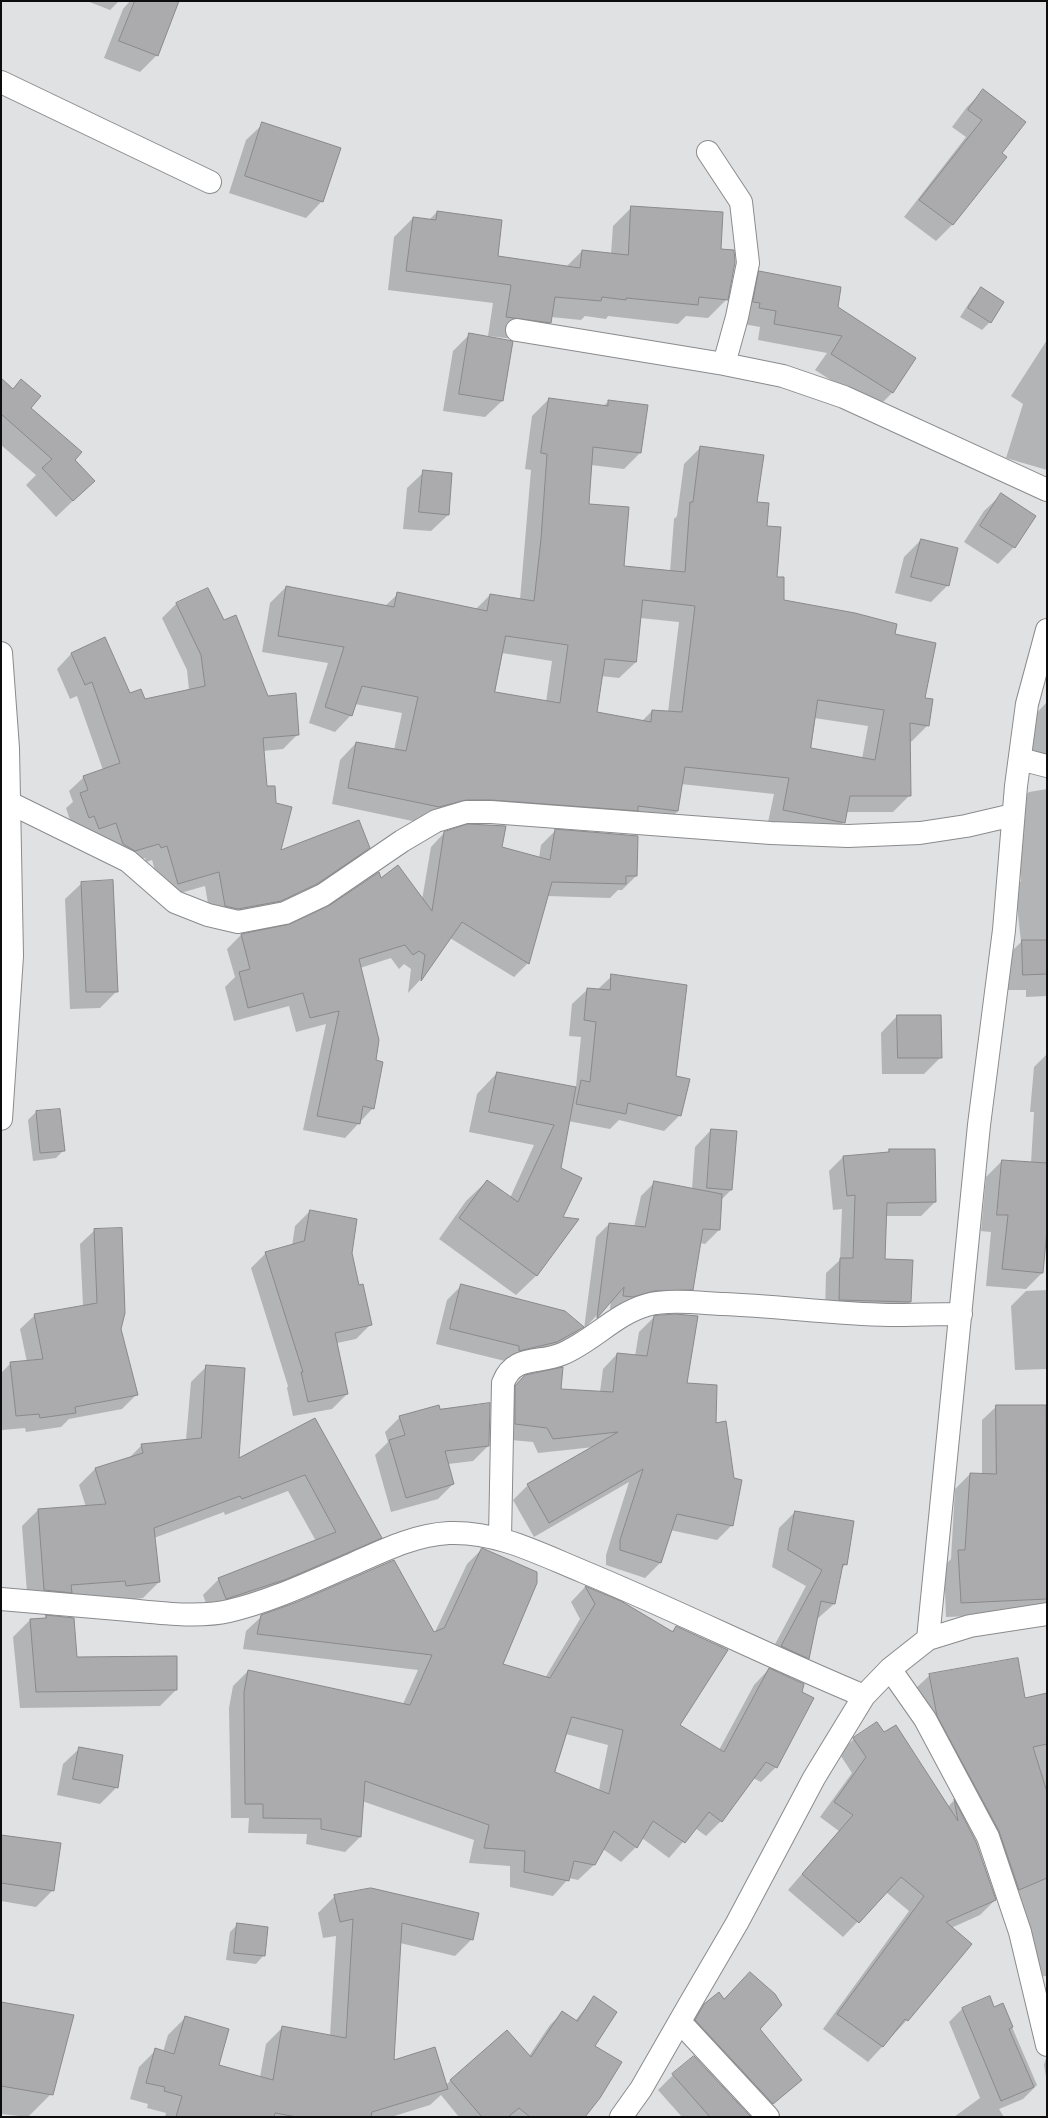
<!DOCTYPE html>
<html>
<head>
<meta charset="utf-8">
<style>
  body { margin:0 }
  #map { position:relative; width:1048px; height:2118px; overflow:hidden; background:#e0e1e3; font-family:"Alegreya Sans",sans-serif }
  canvas { display:block }
  .frame { position:absolute; inset:0; border:2px solid #0d0d0e; pointer-events:none }
</style>
</head>
<body>
<div id="map">
<canvas width="1048" height="2118"></canvas>
<div class="frame"></div>
</div>
<script>
const g = document.querySelector('canvas').getContext('2d');
g.lineJoin = 'round';
function fill(path, color) { g.fillStyle = color; g.fill(path, 'evenodd'); }
function trace(path, color, width, dash) { g.strokeStyle = color; g.lineWidth = width; g.lineCap = dash ? 'butt' : 'round'; g.setLineDash(dash || []); g.stroke(path); }
const shadow = new Path2D(`
  M87,1H119L110,10Z
  M130,1H162L157,55L140,72L104,58L123,9Z
  M983,91L1000,153L1005,157L952,225L936,241L904,217L966,137L952,127L967,107Z
  M263,124L322,201L306,218L229,193L246,140Z
  M632,207L720,250L727,299L708,318L686,316L678,324L608,316L606,319L585,316L581,320L551,317L550,322L531,341L488,336L493,303L388,290L394,237L413,218L429,220L437,212L497,256L566,267L582,251L611,254L613,226Z
  M759,273L837,308L915,359L892,393L876,409L815,370L827,353L758,340L760,327L743,324V289Z
  M981,289L990,322L982,330L960,317L973,297Z
  M470,334L512,342L502,401L485,417L443,411L453,351Z
  M1047,340V470L1006,458L1023,404L1011,396Z
  M1,381L30,408L94,481L56,517L26,485L36,475L1,445Z
  M549,399L603,406L609,401L640,453L624,469L591,465L588,505L623,567L670,572L674,519L677,516L684,464L701,447L756,503L765,527L776,578L783,601L894,635L924,698L928,725L911,742L909,741L910,795L893,812H846L844,822L827,839L767,827L774,794L681,784L678,811L661,827L475,816L422,823L332,804L340,760L356,743L394,750L402,713L355,704L351,715L335,732L309,723L328,663L262,652L270,603L286,587L385,606L398,594L475,610L490,595L520,600L531,470L525,469L532,416ZM640,618L679,622L668,712L652,711L641,722L596,713L601,676L619,678L636,662ZM502,653L552,661L546,702L494,693ZM814,718L868,726L862,759L810,749Z
  M424,472L448,515L431,531L403,529L407,488Z
  M1001,495L1014,547L998,564L964,542L984,511Z
  M921,540L948,585L931,602L895,593L904,557Z
  M177,603L224,622L268,697L298,734L283,749L263,751L266,787L280,852L368,848L354,862L301,898L211,921L205,886L163,898L152,860L146,862L145,858L120,865L74,832L66,808L73,802L69,791L84,777L103,770L77,696L70,699L57,669L71,654L105,639L130,694L144,700L189,690L187,670L162,618Z
  M1046,703L1047,763L1024,759L1030,720Z
  M1047,789V996L1026,997V990H1007V956L1021,942L1015,887L1021,881L1013,807L1029,792Z
  M556,830L636,876L622,890H618L610,898L547,896L528,963L514,977L450,938L420,980L408,993L411,969L404,964L399,969L391,958L360,968L373,1108L345,1138L303,1130L326,1024L296,1032L289,1006L234,1021L225,987L235,977L227,949L241,935L291,925L381,880L422,900L431,847L445,832L539,858L541,845Z
  M82,883L117,991L100,1008L70,1009L65,899Z
  M612,976L675,1076L680,1115L664,1131L619,1120L610,1129L568,1121L560,1168L562,1218L537,1275L516,1295L439,1239L466,1201L487,1181L510,1198L534,1145L469,1132L477,1094L497,1073L574,1088L576,1086L581,1037L569,1036L572,1004L588,989L597,990Z
  M897,1016L941,1057L924,1074H882L881,1033Z
  M1047,1054V1221L1042,1273L1026,1289L986,1286L991,1232L981,1231L986,1177L1002,1161L1031,1163L1034,1112H1030L1034,1067Z
  M36,1112L64,1150L56,1158L33,1161L28,1120Z
  M711,1130L731,1190L721,1200L719,1230L705,1244L700,1243L692,1289L679,1303L619,1310L610,1309L611,1300L584,1329L596,1237L609,1224L634,1227L641,1196L654,1183L692,1189L695,1147Z
  M889,1150L935,1202L921,1216H885L884,1260L910,1302L896,1316L825,1314L826,1273L840,1260L842,1209L833,1210L829,1171L843,1157L886,1154Z
  M310,1211L351,1253L358,1286L371,1324L356,1339L337,1343L347,1394L332,1409L293,1416L287,1388L288,1386L251,1268L266,1253L292,1246L295,1226Z
  M95,1230L136,1395L122,1409L69,1419L61,1427L26,1432L25,1428L2,1430L1,1373L11,1363L27,1362L20,1329L35,1315L83,1306L80,1244Z
  M462,1285L582,1327L568,1342L505,1361L436,1344L447,1300Z
  M1047,1290V1369L1015,1370L1011,1306L1026,1291Z
  M654,1317L686,1384L715,1424L732,1525L717,1540L670,1530L660,1563L645,1578L606,1565V1555L629,1482L534,1537L513,1500L528,1485L594,1447L538,1453L533,1442L500,1439L507,1394L522,1378L560,1390L600,1392L603,1369L617,1354L635,1356L639,1332Z
  M207,1366L238,1460L315,1419L380,1537L364,1554L210,1614L203,1595L219,1579L316,1541L288,1491L225,1515L224,1512L154,1538L159,1582L143,1598L110,1602V1597L63,1600L28,1606L22,1526L38,1510L86,1507L79,1485L95,1469L128,1459L142,1445L186,1440L191,1382Z
  M997,1406L1047,1461V1602L1035,1614L946,1617L944,1566L951,1559L955,1489L970,1474L982,1475V1420Z
  M440,1410L488,1446L473,1461L448,1464L453,1484L438,1499L391,1512L375,1455L388,1442L385,1432L400,1417Z
  M795,1512L846,1564L841,1569L834,1604L816,1620L808,1658L792,1675L765,1663L806,1586L772,1567L779,1528Z
  M482,1549L501,1664L545,1678L580,1619L571,1602L585,1587L620,1602L671,1632L676,1627L678,1726L719,1750L754,1685L769,1669L776,1767L761,1782L753,1778L721,1821L706,1836L695,1828L669,1858L642,1838L636,1847L621,1862L603,1849L594,1865L578,1880L569,1878L553,1896L510,1887V1866L469,1863L474,1840L362,1801L360,1837L345,1852L306,1844L307,1834L248,1833L249,1818H231L229,1708L233,1686L248,1671L403,1704L418,1670L243,1649L246,1631L262,1616L434,1634L467,1564ZM566,1734L608,1745L599,1790L554,1773Z
  M46,1616L76,1658L176,1690L160,1706L20,1708L13,1637L30,1620L44,1619Z
  M930,1675L1025,1700L1047,1694V1980L1046,1976L1031,1978L1019,1898L915,1689Z
  M854,1739L948,1807L953,1801L976,1842L995,1900L980,1915L951,1928L907,2020L868,2062L823,2029L909,1911L886,1892L843,1937L788,1890L839,1831L820,1817L852,1773L839,1753Z
  M80,1748L117,1787L100,1804L57,1795L63,1764Z
  M1,1836L53,1890L36,1907L1,1901Z
  M335,1896L472,1939L455,1956L400,1943L393,2061L446,2085L451,2080L529,2056L550,2025L562,2013L575,2021L594,1998L593,2046L583,2117H459L441,2095L430,2105L391,2117H165L166,2113L147,2108L148,2104L130,2099L139,2067L156,2050L163,2052L168,2035L185,2018L218,2066L260,2077L266,2044L283,2027L330,2036L336,1936L323,1938L318,1913Z
  M238,1924L264,1955L256,1964L226,1960L230,1932Z
  M724,2000L759,2029L801,2080L764,2111L688,2028L696,2014L705,2005Z
  M1,2003L52,2093L28,2117L1,2114Z
  M1002,2004L1037,2085L1023,2099L999,2109L1004,2117H954L980,2098L949,2022L963,2008H994Z
  M1047,2055V2083L1044,2065Z
  M673,2075L748,2117H682L658,2090Z`);
const building = new Path2D(`
  M135,1H179L158,56L119,41Z
  M983,89L1026,122L1002,153L1007,157L953,225L919,200L982,120L968,110Z
  M262,122L341,148L323,202L245,176Z
  M631,206L723,212L721,249L734,250L735,262L728,300L699,297L698,305L626,298V300L602,297L601,301L555,297L551,323L506,317L511,285L406,271L413,217L436,220L437,211L502,220L498,256L580,268L582,250L628,255Z
  M759,271L841,287L838,307L916,358L893,393L831,354L842,336L774,324L776,311L759,308L760,303L753,302Z
  M981,287L1004,302L991,323L968,308Z
  M469,333L513,341L503,401L459,394Z
  M1,378L13,389L21,379L41,396L31,408L82,452L75,460L95,481L73,501L42,468L52,459L1,414Z
  M549,398L608,406V400L648,405L641,453L593,447L589,504L629,507L624,566L685,572L690,502H693L700,446L764,455L757,502L769,503L767,526L781,527L777,577H784V600L855,613L897,624L895,634L936,643L925,698L933,699L929,726L910,723L911,796H850L845,823L783,810L789,778L685,767L678,811L638,806V811L491,800H466L439,807L348,788L356,742L406,751L418,697L362,686L352,716L325,707L344,647L278,636L286,586L394,607L397,592L487,611L490,594L534,601L541,539L547,454L541,453ZM643,600L695,606L682,712L652,710L651,722L597,712L605,659L636,662ZM506,636L568,645L560,703L495,692ZM818,700L884,710L875,760L811,748Z
  M423,470L452,473L449,515L419,512Z
  M1001,493L1036,516L1015,548L980,526Z
  M921,539L958,548L949,586L911,577Z
  M208,588L224,620L236,615L268,696L296,693L299,735L263,738L267,786H275L276,803L292,807L281,850L359,820L370,848L317,884L281,901L238,909L225,906L219,872L178,884L167,846L161,848L159,844L135,851L123,844L116,823L99,829L94,816L89,818L80,793L88,790L83,776L120,763L92,682L85,685L71,653L105,637L130,693L141,689L145,699L205,686L201,655L176,603Z
  M468,824L506,826L502,847L550,860L555,829L638,836L637,876H626V884L552,882L529,964L462,922L421,981L425,955L419,951L413,955L405,945L359,959L379,1040L376,1060L383,1062L374,1109L363,1106L360,1124L317,1116L339,1011L310,1018L303,993L248,1008L239,972L250,969L241,934L290,924L330,905L379,872L381,878L398,865L432,911L444,832Z
  M113,880L118,992H86L81,882Z
  M1022,940H1047V974L1023,975Z
  M611,974L687,985L676,1076L690,1079L681,1116L628,1103L626,1114L576,1104L581,1080L590,1082L596,1022L584,1020L587,988L610,990Z
  M897,1015H941L942,1058H898Z
  M497,1072L576,1087L561,1168L582,1178L563,1217L579,1219L537,1276L459,1218L487,1180L518,1202L554,1125L489,1112Z
  M60,1109L65,1151L40,1153L36,1111Z
  M711,1129L737,1131L732,1190L707,1188Z
  M889,1149H935L936,1202L887,1203L885,1259L913,1260L911,1302L839,1300L840,1258H853L855,1195L847,1196L843,1156L889,1152Z
  M1002,1160L1047,1163V1230L1043,1273L1002,1269L1008,1215H997Z
  M654,1181L722,1194L720,1230L703,1229L693,1290L654,1291L633,1297L623,1296L624,1287L597,1318L609,1223L645,1227Z
  M310,1210L357,1219L352,1253L359,1285L363,1284L372,1325L335,1333L348,1394L308,1402L301,1372H303L265,1252L304,1241Z
  M122,1228L125,1313L121,1329L138,1395L75,1407L76,1413L40,1418L39,1414L16,1416L10,1362L43,1359L34,1314L97,1303L94,1229Z
  M461,1284L565,1311L584,1327L557,1342L519,1351V1346L450,1329Z
  M675,1314L698,1316L687,1383L717,1385L716,1423L726,1421L734,1478L742,1480L733,1526L677,1514L661,1563L620,1550V1540L643,1469L549,1523L527,1484L618,1432L553,1439L547,1428L515,1424V1386L525,1375L563,1367L561,1389L613,1392L617,1353L647,1356L654,1316Z
  M206,1365L245,1368L239,1458L315,1418L382,1538L287,1579L226,1599L218,1578L336,1532L305,1475L242,1499L240,1496L154,1528L160,1582L126,1586L125,1581L71,1585L72,1593L44,1590L38,1509L106,1504L95,1468L143,1453L141,1444L201,1438Z
  M490,1403L489,1446L445,1451L454,1484L406,1498L389,1440L405,1435L399,1416L439,1405L440,1409Z
  M996,1405H1046L1047,1599L961,1603L958,1550H965L970,1473L996,1474Z
  M795,1511L854,1521L847,1565L843,1564L835,1604L821,1601L809,1659L781,1646L822,1570L788,1550Z
  M482,1548L537,1572V1583L503,1664L550,1678L595,1604L585,1586L621,1601L673,1632L676,1626L728,1650L680,1725L724,1752L769,1668L804,1684L802,1692L814,1698L777,1768L766,1762L722,1822L709,1812L685,1843L653,1821L637,1848L614,1831L595,1865L574,1861L569,1881L524,1872L525,1851L484,1848L489,1825L365,1781L361,1837L321,1829V1819L263,1818V1804H245L244,1692L248,1670L410,1705L432,1655L257,1634L261,1615L297,1602L394,1560L434,1632L444,1628ZM572,1717L623,1730L609,1794L555,1772Z
  M46,1615L74,1618L77,1657L177,1656V1690L36,1692L30,1619L46,1618Z
  M1018,1658L1025,1698L1047,1693V1744L1033,1747L1047,1792V1878L1019,1890L999,1831L937,1716L929,1674Z
  M877,1722L884,1732L896,1725L958,1821L954,1799L976,1842L996,1900L946,1922L972,1944L908,2021L905,2019L883,2047L837,2014L924,1896L901,1877L859,1923L802,1874L853,1815L834,1802L866,1757L853,1738Z
  M79,1747L123,1755L118,1788L73,1779Z
  M1,1835L61,1843L54,1891L1,1883Z
  M371,1888L479,1913L473,1940L402,1923L394,2060L435,2047L448,2089L372,2112L371,2117H297L275,2113L274,2117H176L182,2096L164,2091L165,2087L146,2083L155,2048L174,2054L185,2016L229,2029L219,2065L273,2080L282,2026L346,2038L353,1919L340,1922L334,1895Z
  M237,1923L268,1927L265,1956L234,1953Z
  M750,1972L775,1994L782,2005L760,2029L802,2080L773,2104L695,2020L704,2004L719,1992L724,1999Z
  M594,1996L617,2012L595,2046L622,2062L600,2098L585,2117H530L519,2108L508,2117H482L450,2080L507,2030L531,2057L562,2011L577,2021Z
  M990,1996L994,2007L1003,2003L1013,2027L1009,2029L1034,2087L1001,2101L962,2008Z
  M1,2002L74,2015L53,2095L1,2086Z
  M694,2056L751,2117H710L672,2074Z`);
const minor = new Path2D(`
  M1,82L210,182
  M708,152L741,202L748,263L737,317L724,364
  M517,330L724,364L783,376L844,397L1047,490
  M1,653L8,748L12,956L1,1119
  M1020,759L1047,766
  M10,803L128,861L175,902L208,915L238,922L285,913L323,895L402,841L436,821L466,812H491L771,833L848,836L920,833L966,826L1013,815
  M500,1538L503,1383C514,1354 539,1364 562,1354C593,1341 615,1314 647,1305C668,1299 701,1303 723,1304C778,1306 833,1314 889,1315C913,1315 937,1314 961,1314
  M1,1599C44,1603 86,1606 129,1610C161,1613 198,1618 229,1611C272,1601 313,1581 353,1564C384,1550 414,1535 449,1533C497,1531 540,1554 584,1572C678,1611 770,1657 864,1696
  M928,1639L979,1125L1004,930L1016,786L1027,704L1047,630
  M890,1669L925,1719L988,1837L1020,1932L1047,2045
  M680,2022L768,2117
  M621,2117L641,2089L688,2007L737,1923L814,1778L864,1696L890,1669L928,1639L970,1626L1047,1614`);
fill(shadow, '#0003');
fill(building, '#abaaac');
trace(building, '#8a898a', 1);
trace(minor, '#8a8b8d', 24);
trace(minor, '#fff', 22);
</script>
</body>
</html>
